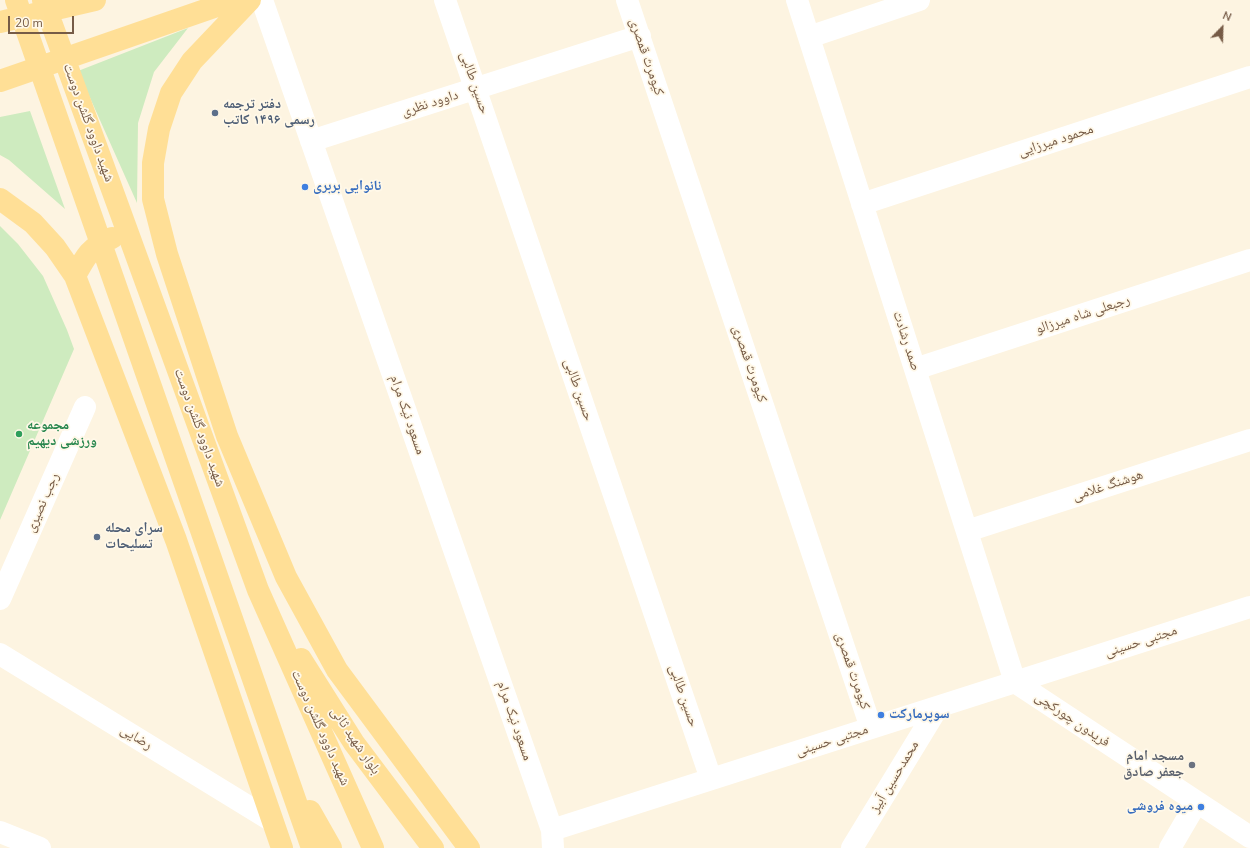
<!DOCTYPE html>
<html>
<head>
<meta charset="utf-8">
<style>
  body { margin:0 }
  #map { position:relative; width:1250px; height:848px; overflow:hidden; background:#fdf4e1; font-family:"Nunito Sans",sans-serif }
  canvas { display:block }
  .north { position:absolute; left:1202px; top:8px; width:40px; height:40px; -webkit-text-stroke:3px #fff8e8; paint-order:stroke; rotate:23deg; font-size:11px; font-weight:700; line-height:16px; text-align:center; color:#765b46 }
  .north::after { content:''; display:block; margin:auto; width:14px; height:18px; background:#765b46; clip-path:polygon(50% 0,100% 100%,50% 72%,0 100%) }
  .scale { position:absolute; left:8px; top:16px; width:66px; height:18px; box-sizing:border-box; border:2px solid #765b46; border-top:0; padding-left:5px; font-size:12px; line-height:14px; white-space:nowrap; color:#765b46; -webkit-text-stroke:3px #fff8e8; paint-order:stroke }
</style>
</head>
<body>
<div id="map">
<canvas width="1250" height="848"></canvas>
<div class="north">N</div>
<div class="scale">20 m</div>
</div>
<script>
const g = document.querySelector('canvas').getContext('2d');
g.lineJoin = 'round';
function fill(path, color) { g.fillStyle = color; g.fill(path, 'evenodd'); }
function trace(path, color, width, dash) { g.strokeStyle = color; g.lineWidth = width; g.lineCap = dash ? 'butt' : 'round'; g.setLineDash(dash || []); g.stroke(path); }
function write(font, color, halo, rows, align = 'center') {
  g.font = font + ' "Nunito Sans","Noto Naskh Arabic",sans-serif'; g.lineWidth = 3.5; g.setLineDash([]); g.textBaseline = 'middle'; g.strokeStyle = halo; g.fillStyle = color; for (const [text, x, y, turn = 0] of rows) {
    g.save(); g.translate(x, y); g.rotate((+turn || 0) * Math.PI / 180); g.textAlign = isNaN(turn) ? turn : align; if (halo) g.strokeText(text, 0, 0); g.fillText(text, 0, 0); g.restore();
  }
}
const green = new Path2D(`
  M188,28L154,72L138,123L137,203L78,71Z
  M30,111L65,209L9,160L0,155V117Z
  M0,226L18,244L43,276L67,330L74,349L0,520Z`);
const street = new Path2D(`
  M262,0L552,830L553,848
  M445,0L711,779
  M627,0L871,728
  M797,0L1015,682L1250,837
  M809,37L919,0
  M311,141L640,36
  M862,204L1250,77
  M915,369L1250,260
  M967,531L1250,440
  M0,599L85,407
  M0,654L272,821
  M552,830L1250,607
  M0,832L40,848
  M852,848L938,707
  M1170,848L1197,802`);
const primary = new Path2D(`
  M16,0L312,848
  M43,0L258,590L373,848
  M250,0L192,61L171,93L159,129L153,163V199L167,254L227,436L286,577L337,670L469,848
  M0,22L95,0
  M0,81L234,0
  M0,199L33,223L55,247L75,276L176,540L282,848
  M75,276C85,257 91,246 112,238
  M301,659L354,743L433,848
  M310,811L331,848`);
const markers = [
  [215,113,4,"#5c6f8a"],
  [305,187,4,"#3f7fe0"],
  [19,434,4,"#2e9e5b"],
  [97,537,4,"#5c6f8a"],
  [881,715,4,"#3f7fe0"],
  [1192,765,4,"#6b7280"],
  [1201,807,4,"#3f7fe0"]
];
const streetNames = [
  ["کیومرث قمصری",646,57,71],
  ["حسین طالبی",474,83,71],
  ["داوود نظری",430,104,-18],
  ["شهید داوود گلشن دوست",88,123,70],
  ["محمود میرزایی",1056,141,-18],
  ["رجبعلی شاه میرزالو",1083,315,-18],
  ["صمد رشادت",906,341,72],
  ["کیومرث قمصری",749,364,71],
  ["حسین طالبی",578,390,71],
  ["مسعود نیک مرام",407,415,71],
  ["شهید داوود گلشن دوست",199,428,70],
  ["هوشنگ غلامی",1108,486,-18],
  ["رجب نصیری",43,503,-66],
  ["مجتبی حسینی",1141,642,-18],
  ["کیومرث قمصری",852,671,71],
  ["حسین طالبی",683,696,71],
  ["فریدون چورکچی",1072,720,34],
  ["مسعود نیک مرام",514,721,71],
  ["شهید داوود گلشن دوست",320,728,66],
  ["رضایی",136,738,31],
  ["بلوار شهید ثانی",355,741,56],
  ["مجتبی حسینی",832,741,-18],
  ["محمدحسین آبیز",895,777,-59]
];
const serviceNames = [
  ["دفتر ترجمه",223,105],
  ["رسمی ۱۴۹۶ کاتب",223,121],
  ["سرای محله",105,529],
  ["تسلیحات",105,545]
];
const shopNames = [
  ["نانوایی بربری",313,187],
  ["سوپرمارکت",889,715],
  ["میوه فروشی",1193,807,"right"]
];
const leisureNames = [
  ["مجموعه",27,426],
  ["ورزشی دیهیم",27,442]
];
const worshipNames = [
  ["مسجد امام",1184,757],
  ["جعفر صادق",1184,773]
];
fill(green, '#ceebbf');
trace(street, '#fff', 22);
trace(primary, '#ffdf96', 22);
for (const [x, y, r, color] of markers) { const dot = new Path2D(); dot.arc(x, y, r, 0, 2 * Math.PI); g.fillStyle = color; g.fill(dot); trace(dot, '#fff8e8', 1.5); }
write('14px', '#765b46', '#fff8e8', streetNames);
write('bold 14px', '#4e5e75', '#fff8e8', serviceNames, 'left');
write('bold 14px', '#366cbe', '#fff8e8', shopNames, 'left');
write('bold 14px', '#27864d', '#fff8e8', leisureNames, 'left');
write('bold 14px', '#5b616d', '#fff8e8', worshipNames, 'right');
</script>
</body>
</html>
